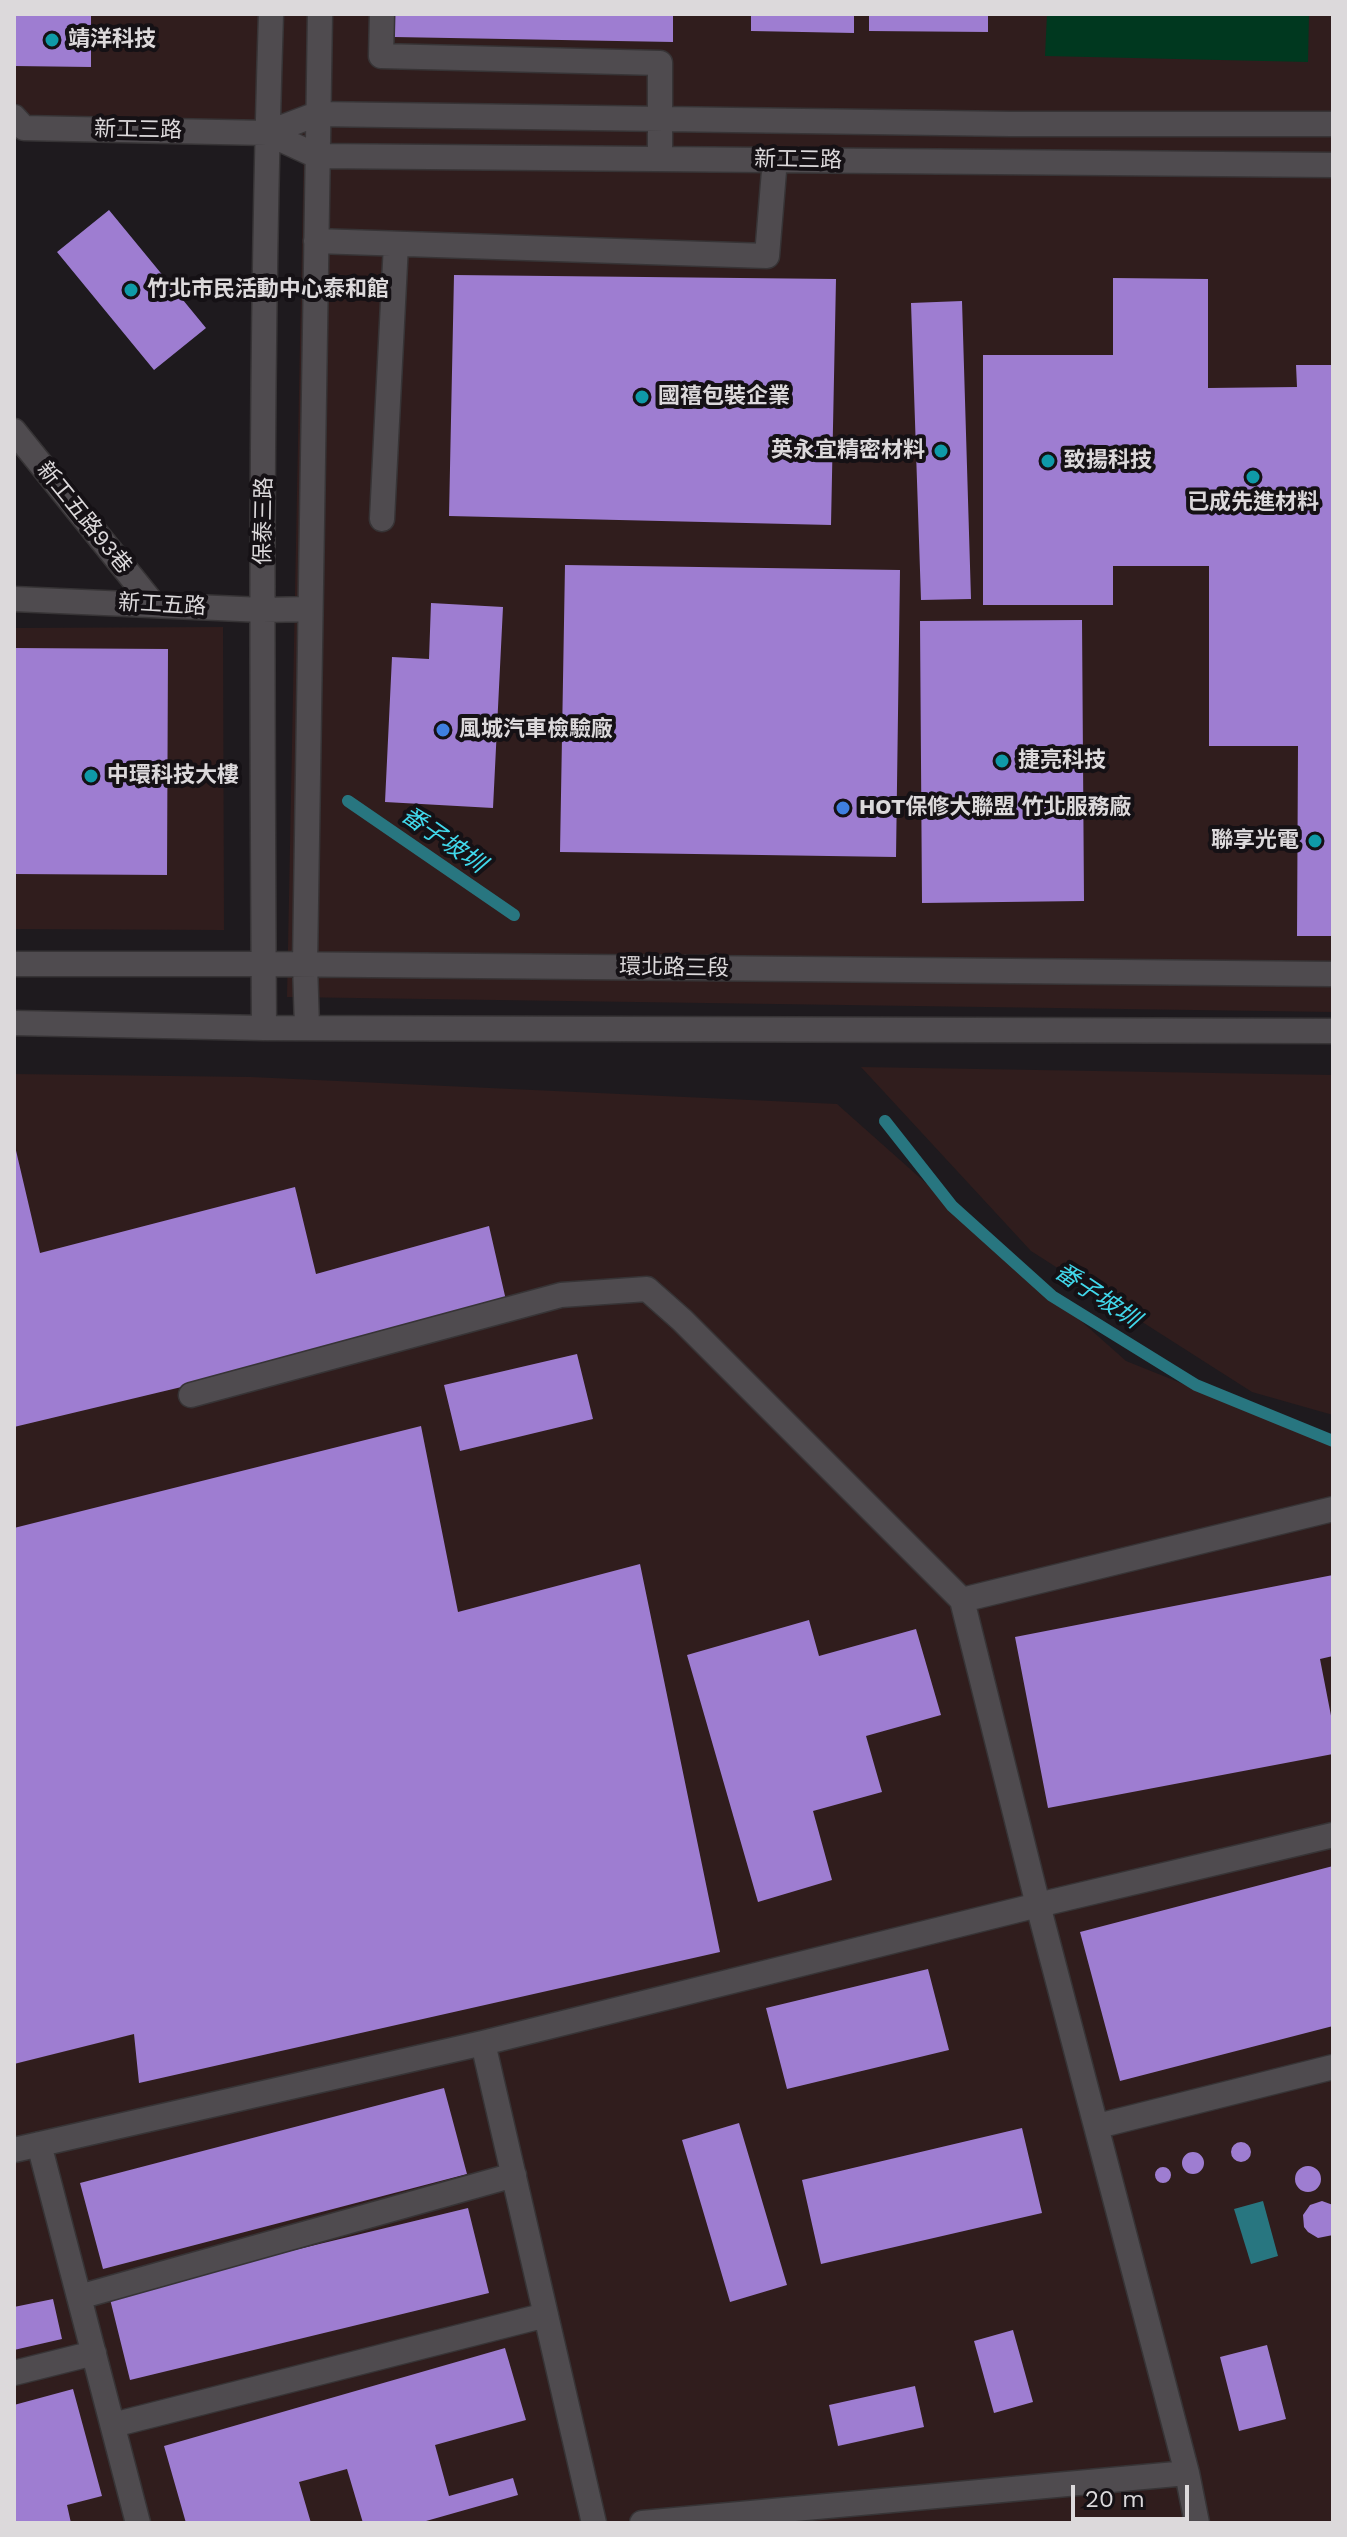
<!DOCTYPE html>
<html>
<head>
<meta charset="utf-8">
<style>
  body { margin:0 }
  #map { position:relative; width:1347px; height:2537px; overflow:hidden; background:#1e1a1e; font-family:"Work Sans",sans-serif }
  canvas { display:block }
  .frame { position:absolute; inset:0; border:16px solid #dcd9db; pointer-events:none }
  .scale { position:absolute; left:1071px; top:2485px; width:118px; height:36px; box-sizing:border-box; border:4px solid #dcd9db; border-top:0; padding-left:10px; font-size:24px; line-height:28px; white-space:nowrap; color:#dcd9db; -webkit-text-stroke:6px #151115; paint-order:stroke }
</style>
</head>
<body>
<div id="map">
<canvas width="1347" height="2537"></canvas>
<div class="frame"></div>
<div class="scale">20 m</div>
</div>
<script>
const g = document.querySelector('canvas').getContext('2d');
g.lineJoin = 'round';
function fill(path, color) { g.fillStyle = color; g.fill(path, 'evenodd'); }
function trace(path, color, width, dash) { g.strokeStyle = color; g.lineWidth = width; g.lineCap = dash ? 'butt' : 'round'; g.setLineDash(dash || []); g.stroke(path); }
function write(font, color, halo, rows, align = 'center') {
  g.font = font + ' "Work Sans","Noto Sans TC",sans-serif'; g.lineWidth = 8; g.setLineDash([]); g.textBaseline = 'middle'; g.strokeStyle = halo; g.fillStyle = color; for (const [text, x, y, turn = 0] of rows) {
    g.save(); g.translate(x, y); g.rotate((+turn || 0) * Math.PI / 180); g.textAlign = isNaN(turn) ? turn : align; if (halo) g.strokeText(text, 0, 0); g.fillText(text, 0, 0); g.restore();
  }
}
const industrial = new Path2D(`
  M14,14H1333V1012L287,997L304,138L30,118L14,101Z
  M223,627L224,930L14,929V628Z
  M861,1067L1333,1075V1415L1252,1392L1031,1251Z
  M14,1074L251,1077L837,1104L1126,1361L1333,1444V2523H14Z`);
const green = new Path2D(`
  M1047,14H1309L1308,62L1045,56Z`);
const water = new Path2D(`
  M1263,2201L1278,2256L1251,2264L1234,2209Z`);
const stream = new Path2D(`
  M348,801L514,915
  M885,1121L952,1206L1052,1296L1196,1385L1333,1441`);
const building = new Path2D(`
  M14,14H91V67L14,66Z
  M394,14H673V42L394,37Z
  M751,14H854V33L751,31Z
  M869,14H988V32L869,31Z
  M109,210L206,328L154,370L57,252Z
  M454,275L836,279L831,525L449,516Z
  M1113,278L1208,279V388L1297,387L1296,365H1333V936H1297L1298,746H1209V566H1113V605H983V355H1113Z
  M962,301L971,599L921,600L911,303Z
  M565,565L900,570L896,857L560,852Z
  M431,603L503,607L493,808L385,802L392,657L429,659Z
  M1082,620L1084,901L922,903L920,621Z
  M14,648L168,649L167,875L14,874Z
  M14,1142L40,1253L295,1187L316,1274L489,1226L508,1309L14,1427Z
  M577,1354L593,1419L460,1451L444,1385Z
  M421,1426L458,1612L640,1564L720,1952L139,2083L134,2034L14,2064V1528Z
  M1333,1575V1656L1320,1659L1333,1726V1754L1048,1808L1015,1637Z
  M809,1620L819,1656L916,1629L941,1715L866,1736L882,1792L813,1811L832,1880L758,1902L687,1655Z
  M1333,1866V2026L1120,2081L1080,1932Z
  M928,1969L949,2050L787,2089L766,2008Z
  M444,2088L467,2174L103,2269L80,2183Z
  M739,2123L787,2285L730,2302L682,2140Z
  M1022,2128L1042,2213L821,2264L802,2180Z
  M1231 2152a10 10 0 1 1 20 0a10 10 0 1 1-20 0Z
  M1182 2163a11 11 0 1 1 22 0a11 11 0 1 1-22 0Z
  M1295 2179a13 13 0 1 1 26 0a13 13 0 1 1-26 0Z
  M1155 2175a8 8 0 1 1 16 0a8 8 0 1 1-16 0Z
  M1322,2201L1333,2205V2235L1318,2238L1308,2232L1304,2227L1303,2215L1310,2205Z
  M468,2208L489,2293L130,2380L109,2295Z
  M53,2299L62,2339L14,2350V2307Z
  M1013,2330L1033,2402L994,2413L974,2341Z
  M1267,2345L1286,2419L1239,2431L1220,2357Z
  M505,2348L526,2420L435,2445L449,2496L513,2478L518,2495L419,2523H363L347,2469L299,2482L311,2523H186L164,2446Z
  M915,2386L924,2427L838,2446L829,2405Z
  M73,2389L102,2496L67,2505L71,2523H14V2405Z`);
const minor = new Path2D(`
  M382,14L381,56L660,63V159
  M14,117L24,128L267,133L317,114L1011,124H1333
  M267,133L317,156L1333,165
  M316,241L767,256L775,159
  M14,431L154,605
  M382,519L396,244
  M14,599L263,610L310,609
  M14,964H264L1333,974
  M14,1023L264,1028L1333,1031
  M307,1027L305,964L320,14
  M264,1028C262,690 260,352 271,14
  M191,1395L561,1295L647,1289L682,1320L962,1600L1038,1905L1187,2473
  M962,1600L1333,1509
  M483,2043L594,2523
  M1098,2126L1333,2067
  M39,2144L138,2523
  M14,2150L483,2043L1038,1905L1333,1835
  M79,2297L514,2175
  M14,2373L94,2353
  M113,2425L546,2315
  M642,2523L1187,2473L1197,2523`);
const markers = [
  [52,40,8,"#0f9aa8"],
  [131,290,8,"#0f9aa8"],
  [642,397,8,"#0f9aa8"],
  [941,451,8,"#0f9aa8"],
  [1048,461,8,"#0f9aa8"],
  [1253,477,8,"#0f9aa8"],
  [443,730,8,"#3f7fe0"],
  [1002,761,8,"#0f9aa8"],
  [91,776,8,"#0f9aa8"],
  [843,808,8,"#3f7fe0"],
  [1315,841,8,"#0f9aa8"]
];
const poiNames = [
  ["靖洋科技",68,40],
  ["竹北市民活動中心泰和館",147,290],
  ["國禧包裝企業",658,397],
  ["英永宜精密材料",925,451,"right"],
  ["致揚科技",1064,461],
  ["已成先進材料",1253,503,"center"],
  ["風城汽車檢驗廠",459,730],
  ["捷亮科技",1018,761],
  ["中環科技大樓",107,776],
  ["HOT保修大聯盟 竹北服務廠",859,808],
  ["聯享光電",1299,841,"right"]
];
const streetNames = [
  ["新工三路",138,130,1],
  ["新工三路",798,160,1],
  ["新工五路93巷",84,518,51],
  ["保泰三路",264,521,-89],
  ["新工五路",162,605,3],
  ["環北路三段",674,968,1]
];
const waterNames = [
  ["番子坡圳",443,840,35],
  ["番子坡圳",1097,1296,34]
];
fill(industrial, '#301d1d');
fill(green, '#00381f');
fill(water, '#287680');
trace(stream, '#287680', 12);
fill(building, '#9e7dd1');
trace(minor, '#373436', 27);
trace(minor, '#4f4b4f', 24);
for (const [x, y, r, color] of markers) { const dot = new Path2D(); dot.arc(x, y, r, 0, 2 * Math.PI); g.fillStyle = color; g.fill(dot); trace(dot, '#151115', 3); }
write('bold 22px', '#dcd9db', '#151115', poiNames, 'left');
write('22px', '#dcd9db', '#151115', streetNames);
write('italic 24px', '#41d8eb', '#151115', waterNames);
</script>
</body>
</html>
